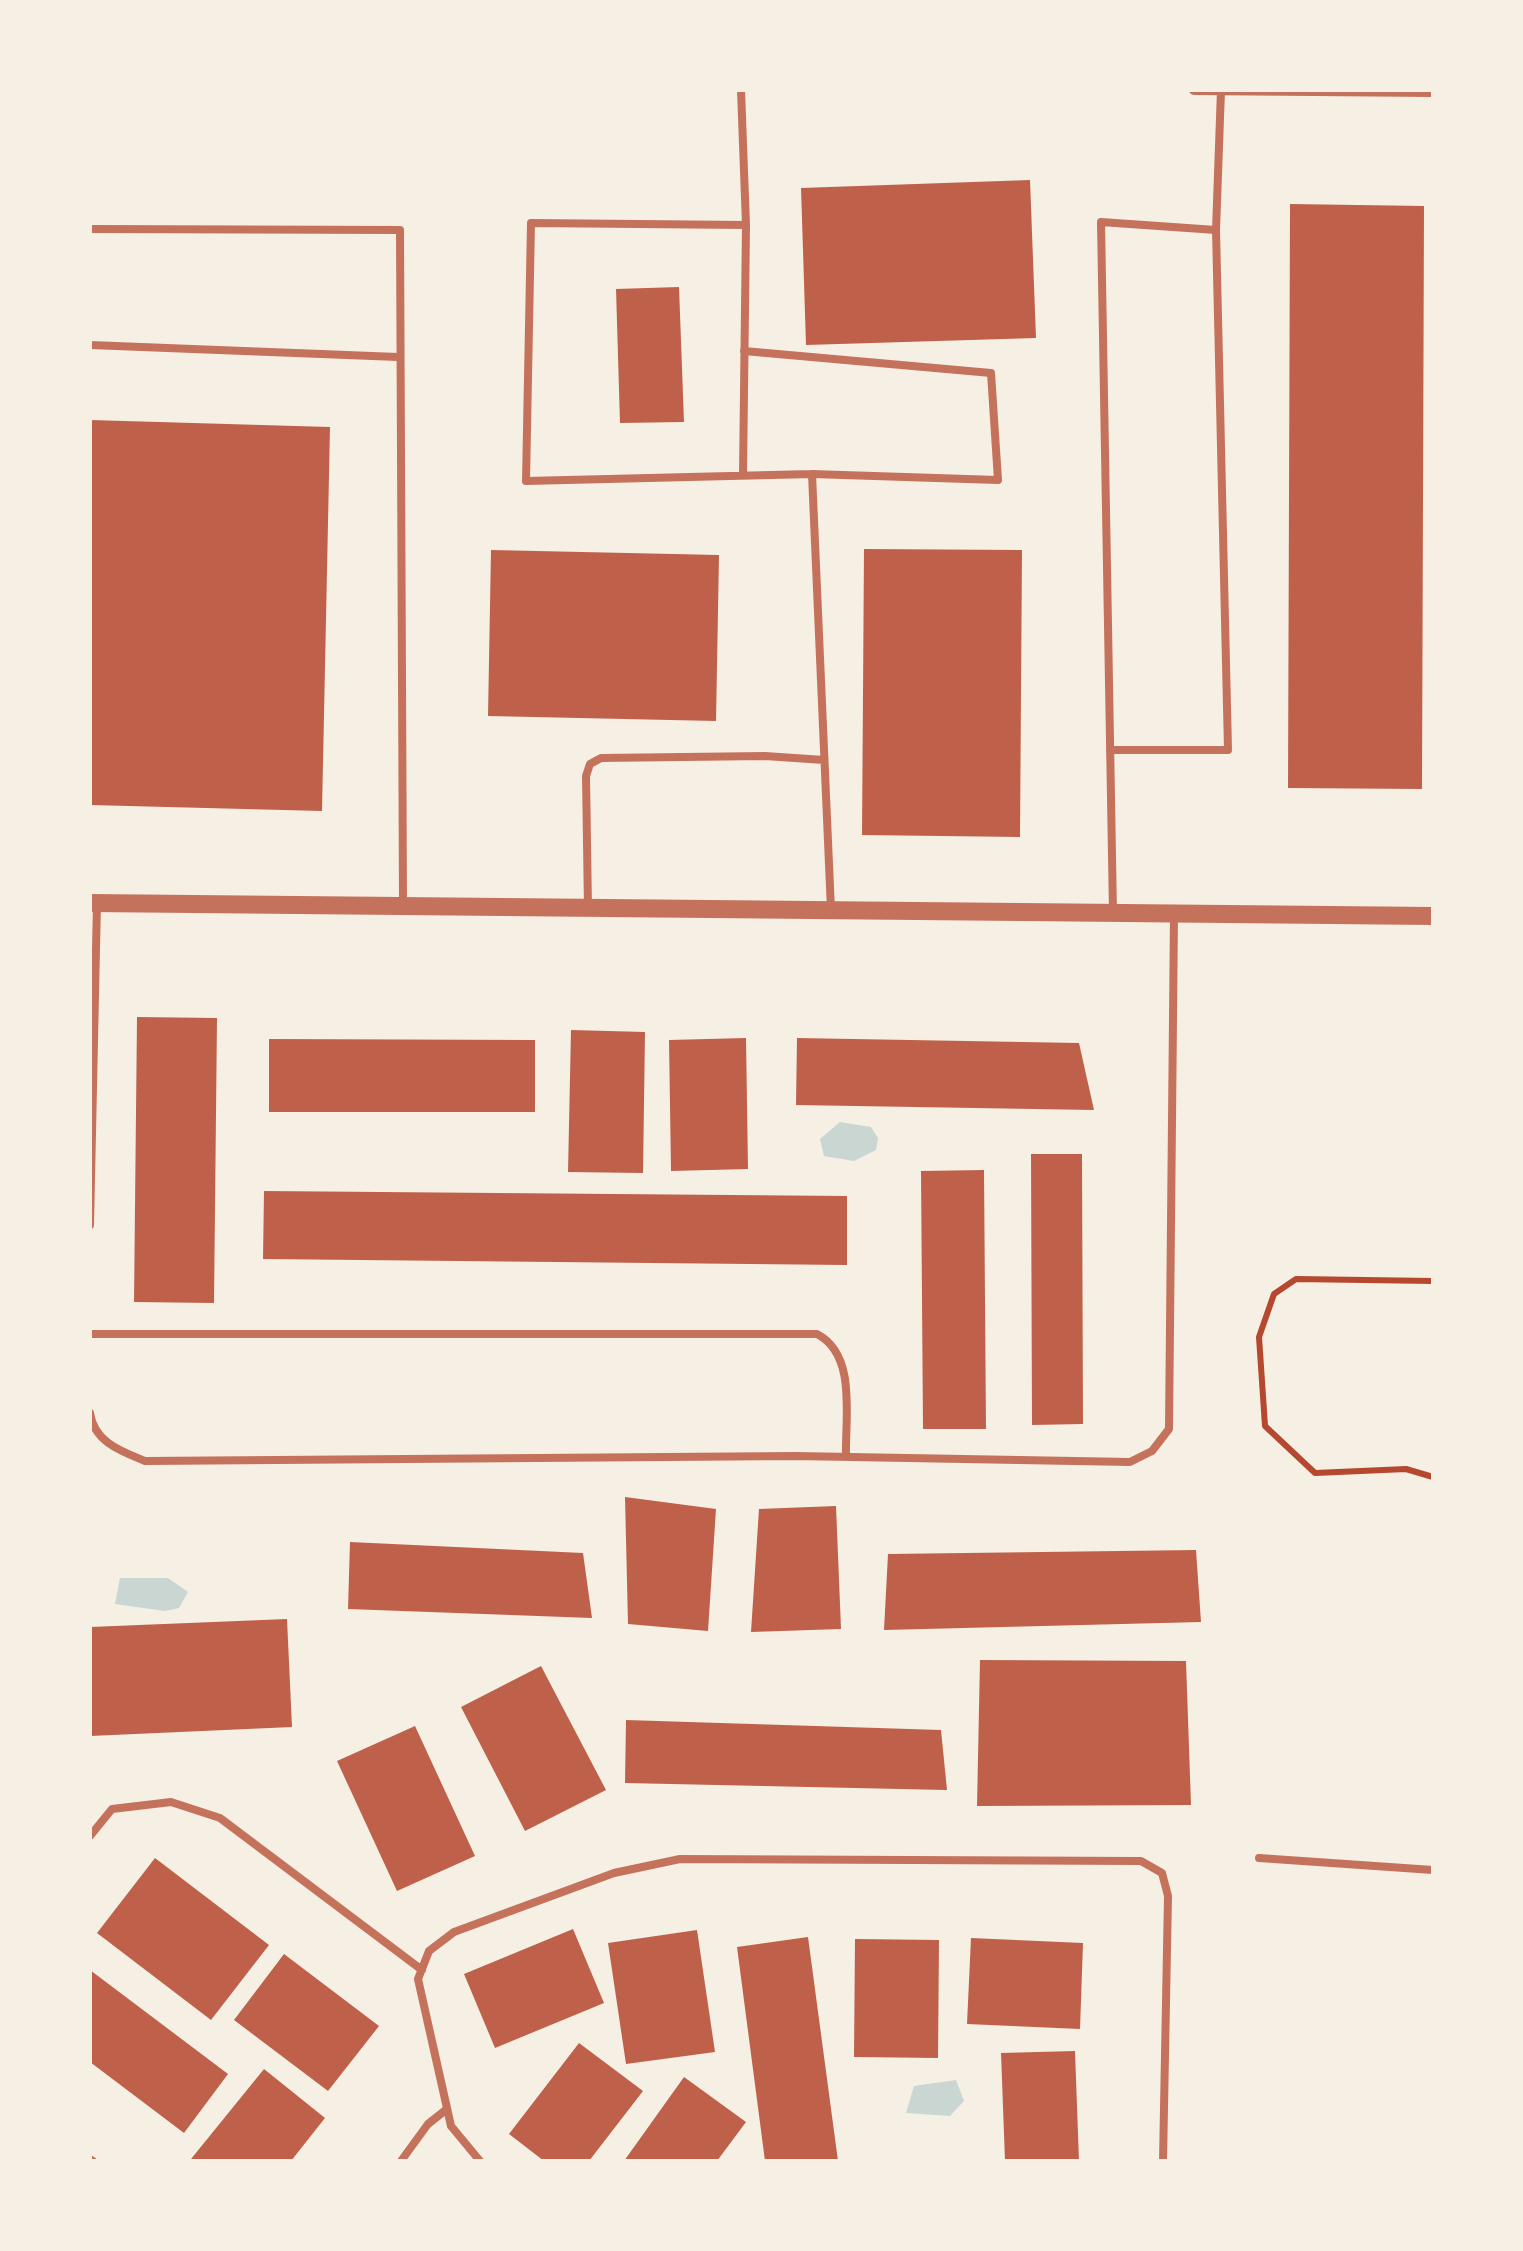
<!DOCTYPE html>
<html>
<head>
<meta charset="utf-8">
<style>
  body { margin:0 }
  #map { position:relative; width:1523px; height:2251px; overflow:hidden; background:#f6efe4; font-family:"Noto Serif",serif }
  canvas { display:block }
  .frame { position:absolute; inset:0; border:92px solid #f6efe4; pointer-events:none }
</style>
</head>
<body>
<div id="map">
<canvas width="1523" height="2251"></canvas>
<div class="frame"></div>
</div>
<script>
const g = document.querySelector('canvas').getContext('2d');
g.lineJoin = 'round';
function fill(path, color) { g.fillStyle = color; g.fill(path, 'evenodd'); }
function trace(path, color, width, dash) { g.strokeStyle = color; g.lineWidth = width; g.lineCap = dash ? 'butt' : 'round'; g.setLineDash(dash || []); g.stroke(path); }
const water = new Path2D(`
  M840,1122L871,1127L878,1138L876,1150L854,1161L824,1156L820,1139Z
  M120,1578H168L188,1592L179,1608L165,1611L115,1604Z
  M956,2080L964,2101L950,2116L906,2113L914,2086Z`);
const building = new Path2D(`
  M1030,180L1036,338L806,345L801,188Z
  M1290,204L1424,206L1422,789L1288,788Z
  M679,287L684,422L620,423L616,289Z
  M90,420L330,427L322,811L90,805Z
  M864,549L1022,550L1020,837L862,835Z
  M491,550L719,555L716,721L488,716Z
  M137,1017L217,1018L214,1303L134,1302Z
  M571,1030L645,1032L643,1173L568,1172Z
  M746,1038L748,1169L671,1171L669,1040Z
  M797,1038L1079,1043L1094,1110L796,1105Z
  M269,1039L535,1040V1112H269Z
  M1031,1154H1082L1083,1424L1032,1425Z
  M984,1170L986,1429H923L921,1171Z
  M264,1191L847,1196V1265L263,1259Z
  M625,1497L716,1509L708,1631L628,1624Z
  M836,1506L841,1629L751,1632L759,1509Z
  M350,1542L583,1553L592,1618L348,1609Z
  M1196,1550L1201,1622L884,1630L888,1554Z
  M287,1619L292,1727L90,1736V1627Z
  M980,1660L1186,1661L1191,1805L977,1806Z
  M541,1666L606,1790L525,1831L461,1707Z
  M626,1720L941,1730L947,1790L625,1783Z
  M415,1726L475,1856L397,1891L337,1761Z
  M155,1858L269,1945L211,2020L97,1933Z
  M573,1929L604,2003L495,2048L464,1974Z
  M697,1930L715,2052L626,2064L608,1943Z
  M808,1937L838,2161H765L737,1947Z
  M971,1938L1083,1943L1080,2029L967,2024Z
  M855,1939L939,1940L938,2058L854,2057Z
  M284,1954L379,2026L328,2091L234,2020Z
  M90,1970L228,2074L184,2133L90,2062Z
  M579,2043L643,2091L589,2161H544L509,2134Z
  M1075,2051L1079,2161H1005L1001,2053Z
  M264,2069L325,2118L291,2161H194L191,2159Z
  M684,2077L746,2122L717,2161H624Z`);
const path = new Path2D(`
  M1433,1281L1296,1279L1274,1294L1259,1337L1265,1426L1315,1473L1406,1469L1433,1477`);
const service = new Path2D(`
  M741,90L746,225L531,223L526,481L812,474L831,910
  M90,229L400,230L403,903
  M1216,230L1221,90
  M90,345L398,357
  M744,351L991,373L998,480L812,474
  M743,475L746,225
  M1110,750H1228L1216,230L1101,222L1113,913
  M588,909L586,776L590,764L601,758L765,756L824,760
  M90,1225L97,903
  M90,1334H817C857,1355 845,1416 846,1457
  M90,1413C94,1442 121,1451 145,1461L796,1456L1130,1462L1152,1451L1169,1429L1174,914
  M90,1836L112,1809L171,1802L220,1818L422,1970
  M1259,1858L1433,1870
  M90,2159L93,2161
  M401,2161L428,2124L447,2109
  M480,2161L451,2126L418,1979L429,1951L454,1932L614,1873L680,1859L1141,1861L1162,1873L1168,1896L1163,2161`);
const minor = new Path2D(`
  M1194,90L1433,92`);
const tertiary = new Path2D(`
  M90,903L1433,916`);
fill(water, '#c9d6d2');
fill(building, '#bf614a');
trace(path, '#b5482f', 6);
trace(service, '#c5725c', 8);
trace(minor, '#c5725c', 10);
trace(tertiary, '#c5725c', 18);
</script>
</body>
</html>
